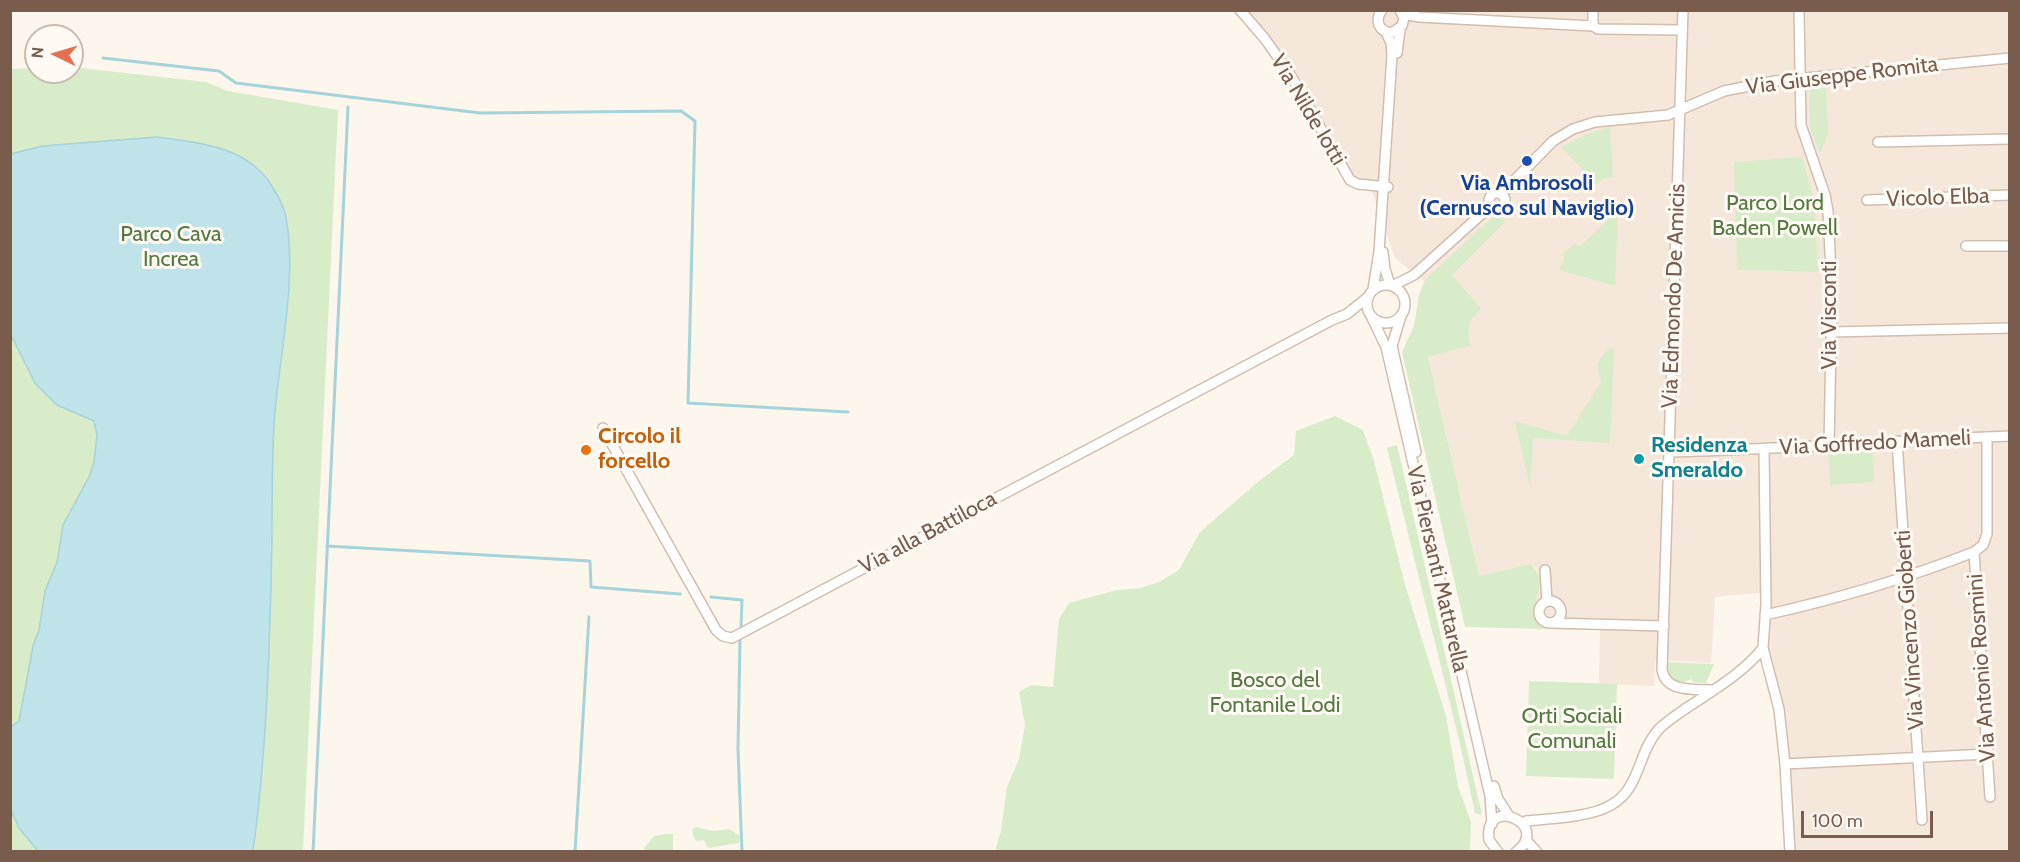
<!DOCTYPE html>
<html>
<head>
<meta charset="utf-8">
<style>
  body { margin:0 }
  #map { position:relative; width:2020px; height:862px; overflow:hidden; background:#fdf6ec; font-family:Cabin,sans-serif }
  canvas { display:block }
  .frame { position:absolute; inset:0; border:12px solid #7a5c4d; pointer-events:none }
  .north { position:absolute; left:24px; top:24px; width:60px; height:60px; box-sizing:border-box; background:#fffaf3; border:2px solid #cabbb1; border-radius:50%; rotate:275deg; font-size:16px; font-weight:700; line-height:24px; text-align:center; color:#7a5c4d }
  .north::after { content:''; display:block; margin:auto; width:21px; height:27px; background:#e76f51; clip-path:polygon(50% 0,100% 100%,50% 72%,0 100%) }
  .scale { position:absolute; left:1801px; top:811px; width:132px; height:27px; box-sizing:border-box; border:3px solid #7a5c4d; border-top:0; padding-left:8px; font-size:18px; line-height:21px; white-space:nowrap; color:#7a5c4d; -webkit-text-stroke:4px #fffaf3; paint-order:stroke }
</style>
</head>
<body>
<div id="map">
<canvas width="2020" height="862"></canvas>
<div class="frame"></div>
<div class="north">N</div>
<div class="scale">100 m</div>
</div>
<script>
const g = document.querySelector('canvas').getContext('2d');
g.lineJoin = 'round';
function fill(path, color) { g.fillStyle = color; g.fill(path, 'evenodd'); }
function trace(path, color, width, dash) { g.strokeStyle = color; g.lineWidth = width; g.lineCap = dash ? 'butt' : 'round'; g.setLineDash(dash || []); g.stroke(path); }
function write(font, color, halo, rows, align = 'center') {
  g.font = font + ' Cabin,sans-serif'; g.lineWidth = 6; g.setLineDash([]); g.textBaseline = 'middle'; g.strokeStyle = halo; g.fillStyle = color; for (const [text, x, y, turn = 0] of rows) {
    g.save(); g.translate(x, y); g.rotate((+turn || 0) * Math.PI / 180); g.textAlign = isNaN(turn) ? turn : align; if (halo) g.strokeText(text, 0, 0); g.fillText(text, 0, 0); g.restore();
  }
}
const residential = new Path2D(`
  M1242,11H2009V851H1793L1789,761L1776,677L1769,653L1768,592L1715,597L1711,663L1655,660L1654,686L1599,684L1600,630L1546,629L1539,625L1535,620L1533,613L1538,597L1539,578L1536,569L1530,564L1479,576L1428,357L1426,283L1395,258L1369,183L1354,179L1290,66Z`);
const green = new Path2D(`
  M72,67L206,82L228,91L338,110L303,851H11L10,69L36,68V72H72Z
  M1826,88L1828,133L1820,154L1810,127L1809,89Z
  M1610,127L1613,177L1605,178L1596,184L1561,147L1586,134Z
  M1802,157L1814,199L1818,272L1737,270L1734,162Z
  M1614,214H1618L1615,286L1559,270L1564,259L1563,254L1574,244L1581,246Z
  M1498,216L1505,222L1452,275L1481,309C1468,319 1467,330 1470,346L1428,357L1479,576L1530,564C1556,586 1517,613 1546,629L1465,627L1402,352L1414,326L1419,295L1424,282L1432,273L1486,223L1493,217Z
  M1609,348L1614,349L1610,443L1533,438L1530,488L1515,421L1563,435L1568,434L1601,382C1596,364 1596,362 1609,348Z
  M1335,416L1363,430L1374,461L1405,585L1446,716L1458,786L1471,822L1470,851H995L1001,831L1007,787L1019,759L1025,725L1019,692L1031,685L1053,687L1059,619L1069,603L1117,590L1141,588L1159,582L1179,570L1200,532L1259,481L1294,455L1296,431Z
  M1397,445L1482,815L1475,813L1460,744L1387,448Z
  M1872,448L1874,482L1830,485L1828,450Z
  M1666,662L1714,664L1706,683L1693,682L1691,679C1676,687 1666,677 1666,662Z
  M1529,681L1617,684L1614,779L1526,776Z
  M696,827L714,831L729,829L740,836L739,843L708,848L704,840L697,841L694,839L692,830Z
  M666,834H673V851H645L644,848L654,836Z`);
const water = new Path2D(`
  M157,137C200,143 249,146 273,188C278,196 284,207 286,217C298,282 278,359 274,425C272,463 272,501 272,539C270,640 267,751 253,851H38L19,828L11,810V727L19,721L33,646L39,630L45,591L57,562L63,525L89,477L94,462L97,435L94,421L57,405L35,383L11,335V154L42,146Z`);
const stream = new Path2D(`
  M103,58L219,71L236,83L480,113L681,111L695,121L688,403L848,412
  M327,546L590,561L591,587L680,594
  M711,597L742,600L741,627
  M740,640L738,749L742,852
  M313,852L348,107
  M575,852L589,617`);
const minor = new Path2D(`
  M1240,10L1265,39L1291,76L1350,180L1358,184L1388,187
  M1382,10C1374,21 1379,31 1391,33L1402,26L1404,18L1400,10
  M1683,10L1662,670C1666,693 1695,689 1713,690
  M1799,10L1801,125L1825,195L1828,211L1832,295L1829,444
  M1403,14L1419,17L1593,26L1598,29L1682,30
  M1593,26V10
  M1397,53L1400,30
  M1878,142L2010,139
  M1489 201a8 8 0 1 1 16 0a8 8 0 1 1-16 0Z
  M1501,194L1553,141L1573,129L1595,122L1668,115L1724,91L1775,81L2010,58
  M1867,200L2010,195
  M1966,246H2010
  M1383,252L1385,269L1390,285
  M1367 304a19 19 0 1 1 38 0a19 19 0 1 1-38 0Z
  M1392,286L1414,275L1485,211L1490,204
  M1373,289L1379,252L1392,55L1391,43L1386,32
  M1401,316L1392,346L1416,452
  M1372,318L1386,347L1490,796L1492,824
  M1832,332L2010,328
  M603,428L716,630L723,636L732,638L1332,320L1347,314L1368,297
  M1987,437V534L1983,545L1974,552L1990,797
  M1897,441L1922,820
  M1764,449L1766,604L1763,648L1779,709L1785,764L1790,852
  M1669,452C1783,449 1896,441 2010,436
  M1545,570L1547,601
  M1539 612a11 11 0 1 1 22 0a11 11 0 1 1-22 0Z
  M1765,615C1837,599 1905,579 1974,552
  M1552,623L1664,626
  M1785,764L1987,754
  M1494,786L1498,799L1509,816
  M1523,824L1526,821C1549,819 1592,817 1611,805C1641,788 1637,753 1659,729C1667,721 1678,714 1688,707C1714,690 1744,672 1763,648
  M1526,840L1537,852
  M1498,852L1489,840C1483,794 1553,824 1516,852`);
const markers = [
  [1527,161,6,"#1a4fb4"],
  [586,450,6,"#e8710a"],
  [1639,459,6,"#0f9aa8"]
];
const streetNames = [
  ["Via Giuseppe Romita",1842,76,-7],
  ["Via Nilde Iotti",1308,110,59],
  ["Vicolo Elba",1938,198,-2],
  ["Via Edmondo De Amicis",1674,296,-88],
  ["Via Visconti",1830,315,-90],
  ["Via Goffredo Mameli",1875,443,-3],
  ["Via alla Battiloca",928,533,-28],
  ["Via Piersanti Mattarella",1437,569,77],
  ["Via Vincenzo Gioberti",1910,630,-94],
  ["Via Antonio Rosmini",1982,668,-94]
];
const transitNames = [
  ["Via Ambrosoli",1527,184],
  ["(Cernusco sul Naviglio)",1527,209]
];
const parkNames = [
  ["Parco Lord",1775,204],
  ["Baden Powell",1775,229],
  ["Parco Cava",171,235],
  ["Increa",171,260],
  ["Bosco del",1275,681],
  ["Fontanile Lodi",1275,706],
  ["Orti Sociali",1572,717],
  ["Comunali",1572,742]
];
const foodNames = [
  ["Circolo il",598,437],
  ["forcello",598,462]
];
const cultureNames = [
  ["Residenza",1651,446],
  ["Smeraldo",1651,471]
];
fill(residential, '#f5e8da');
fill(green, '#d8ecc9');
fill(water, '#bfe3e8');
trace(water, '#a5d3da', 1.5);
trace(stream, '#a5d3da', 3);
trace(minor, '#d1beb0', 12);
trace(minor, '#fff', 9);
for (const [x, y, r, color] of markers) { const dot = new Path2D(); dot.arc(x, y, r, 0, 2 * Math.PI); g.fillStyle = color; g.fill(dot); trace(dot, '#fffaf3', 2); }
write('22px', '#7a5c4d', '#fffaf3', streetNames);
write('bold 22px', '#164399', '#fffaf3', transitNames);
write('22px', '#537a41', '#fffaf3', parkNames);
write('bold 22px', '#c56008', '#fffaf3', foodNames, 'left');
write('bold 22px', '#0d838f', '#fffaf3', cultureNames, 'left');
</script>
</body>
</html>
